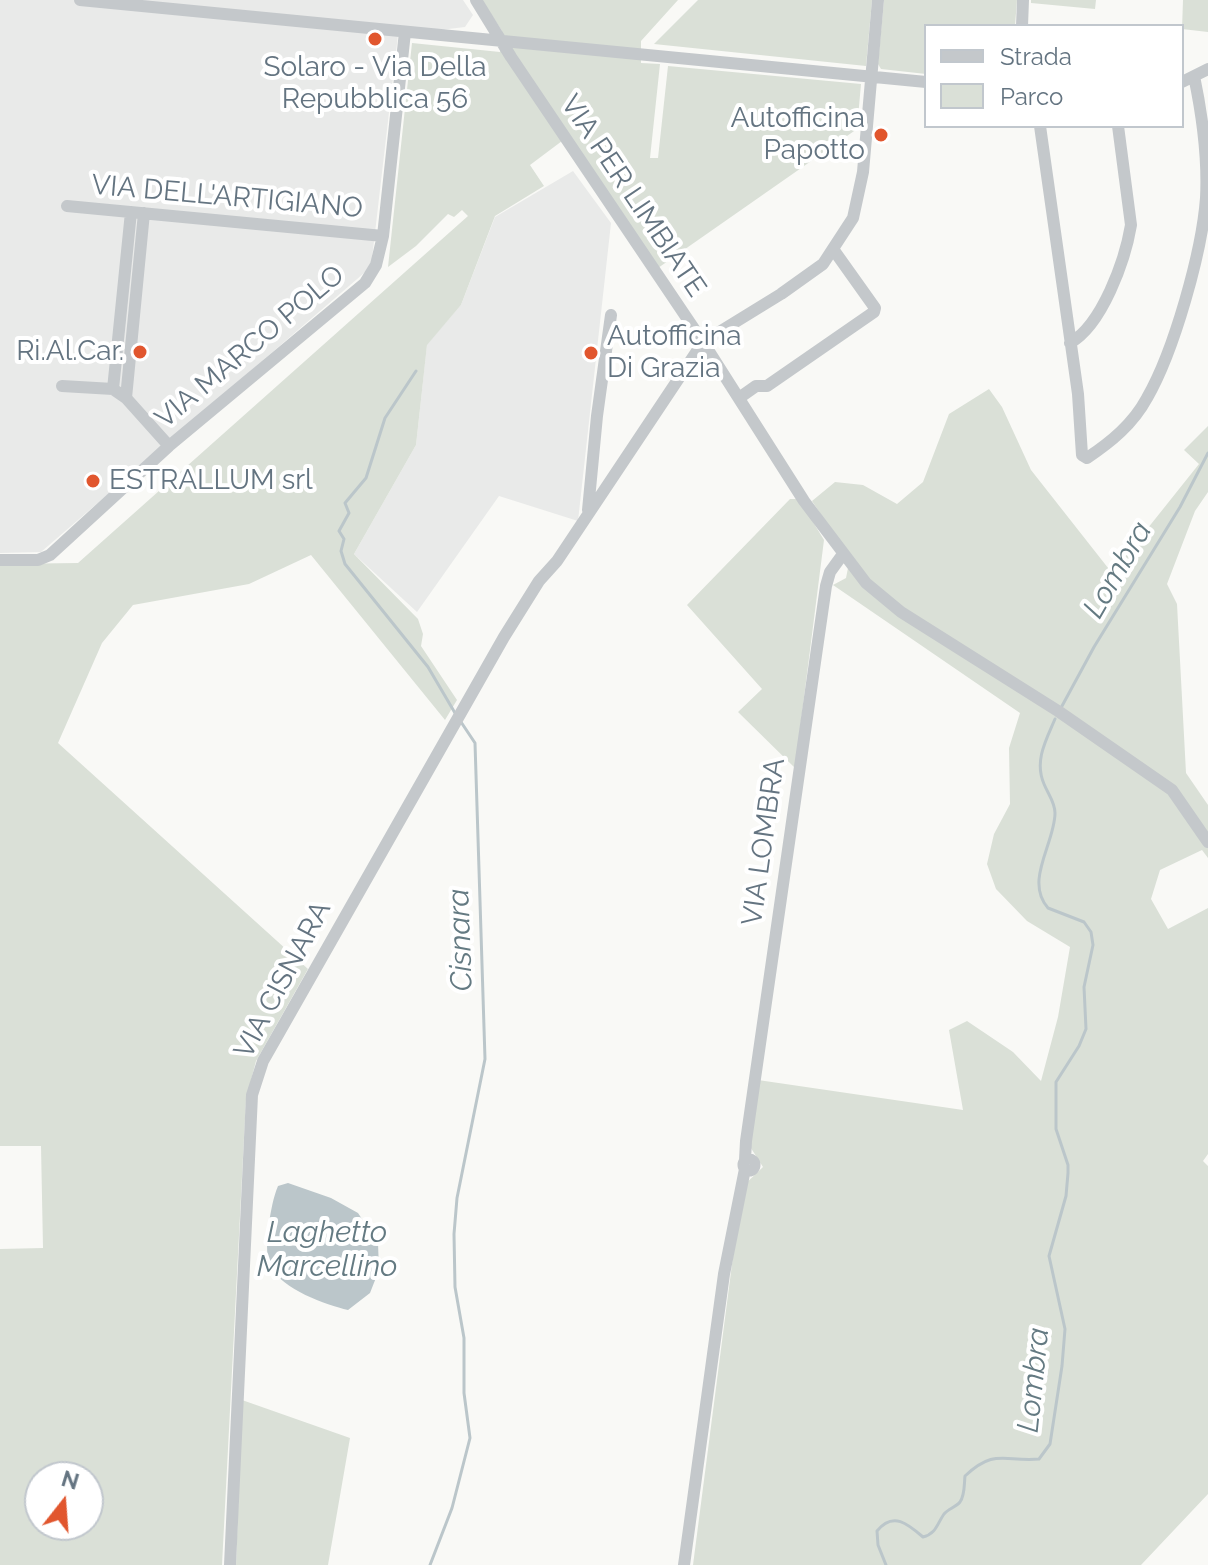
<!DOCTYPE html>
<html>
<head>
<meta charset="utf-8">
<style>
  body { margin:0 }
  #map { position:relative; width:1208px; height:1565px; overflow:hidden; background:#f9f9f6; font-family:Raleway,sans-serif }
  canvas { display:block }
  .legend { position:absolute; left:924px; top:24px; width:260px; height:104px; box-sizing:border-box; background:#fff; border:2px solid #c1c7cd; margin:0; padding:10px 14px; list-style:none; font-size:24px; color:#647481 }
  .legend li { display:flex; align-items:center; gap:16px; height:40px }
  .legend b { width:40px; border:2px solid #c1c7cd }
  .north { position:absolute; left:24px; top:1461px; width:80px; height:80px; box-sizing:border-box; background:#fff; border:2px solid #c1c7cd; border-radius:50%; rotate:17deg; font-size:22px; font-weight:700; line-height:32px; text-align:center; color:#647481 }
  .north::after { content:''; display:block; margin:auto; width:28px; height:36px; background:#e1562e; clip-path:polygon(50% 0,100% 100%,50% 72%,0 100%) }
</style>
</head>
<body>
<div id="map">
<canvas width="1208" height="1565"></canvas>
<ul class="legend">
<li><b style="height:10px;background:#c4c8cb"></b>Strada</li>
<li><b style="height:22px;background:#dae0d7"></b>Parco</li>
</ul>
<div class="north">N</div>
</div>
<script>
const g = document.querySelector('canvas').getContext('2d');
g.lineJoin = 'round';
function fill(path, color) { g.fillStyle = color; g.fill(path, 'evenodd'); }
function trace(path, color, width, dash) { g.strokeStyle = color; g.lineWidth = width; g.lineCap = dash ? 'butt' : 'round'; g.setLineDash(dash || []); g.stroke(path); }
function write(font, color, halo, rows, align = 'center') {
  g.font = font + ' Raleway,sans-serif'; g.lineWidth = 8; g.setLineDash([]); g.textBaseline = 'middle'; g.strokeStyle = halo; g.fillStyle = color; for (const [text, x, y, turn = 0] of rows) {
    g.save(); g.translate(x, y); g.rotate((+turn || 0) * Math.PI / 180); g.textAlign = isNaN(turn) ? turn : align; if (halo) g.strokeText(text, 0, 0); g.fillText(text, 0, 0); g.restore();
  }
}
const built = new Path2D(`
  M0,0H463L473,15L465,27L398,35L371,267L41,552L0,553Z
  M573,171L611,223L578,521L499,496L417,612L354,554L416,445L427,344L461,305L495,217Z`);
const green = new Path2D(`
  M482,0H678L641,41V63L660,64L650,158H658L668,66L861,84L857,129L658,268L566,138L530,165L544,186L495,216L461,305L427,345L416,445L354,554L418,619L423,634L421,646L457,700L445,720L311,555L249,584L133,605L102,643L58,743L308,969L256,1061L246,1099L222,1565H0V1249L43,1248L41,1146H0V564L78,563L468,216L462,210L454,217L448,214L416,246L388,267L412,43L500,52L502,31ZM40,1477H88V1525H40Z
  M698,0H872L866,66L654,44Z
  M884,0H1017L1015,26H926V74L881,69L878,64Z
  M1031,0H1096L1095,9L1031,3Z
  M1183,0H1208V32L1182,29Z
  M989,389L1002,407L1031,470L1112,573L1199,464L1184,450L1208,426V492L1195,511L1167,584L1177,604L1186,773L1208,805V858L1202,850L1160,870L1151,899L1168,929L1208,908V1154L1203,1161L1208,1166V1494L1141,1565H693L742,1187L763,1167L749,1145L758,1080L963,1110L949,1030L967,1021L1013,1052L1041,1081L1058,1017L1070,947L1027,921L996,889L987,864L994,834L1010,804L1009,748L1020,713L833,585L846,578L850,558L812,501L835,482L863,485L897,504L923,482L949,414Z
  M790,499H799L824,540L795,768L738,712L762,689L687,605Z
  M242,1400L350,1438L328,1565H236Z`);
const water = new Path2D(`
  M288,1183L331,1198L358,1213L378,1243L379,1270L370,1293L348,1310C326,1305 282,1289 271,1267C265,1254 267,1238 269,1223C271,1211 273,1198 278,1186Z`);
const stream = new Path2D(`
  M416,371L385,418L366,478L345,503L349,513L339,531L344,539L341,551L345,564L428,667L455,713
  M1062,706L1094,647L1180,507L1208,453
  M430,1565L452,1508L470,1438L464,1393V1338L455,1287L454,1234L457,1198L485,1059L475,743L461,722
  M886,1565L878,1545L877,1531C893,1511 908,1524 923,1537C936,1534 937,1524 944,1514C948,1509 956,1507 960,1502C965,1495 964,1485 965,1476C995,1448 1004,1462 1039,1459L1050,1444L1062,1366L1065,1329L1049,1256L1066,1196L1068,1173V1165L1056,1129V1082L1079,1046L1086,1029L1084,987L1093,945L1091,932L1084,922L1048,908C1024,881 1055,843 1055,813C1055,802 1048,794 1044,784C1034,761 1046,740 1055,719`);
const minor = new Path2D(`
  M80,0L926,82
  M476,0L511,57L703,342L804,501L866,583L901,612L1058,711L1172,790L1208,842
  M1022,26L1023,0
  M1182,82L1208,69
  M1040,126L1078,394L1082,455L1087,458C1111,442 1133,424 1147,398C1174,351 1202,252 1206,198C1208,159 1202,114 1194,76
  M67,206L383,236
  M1070,343C1102,325 1125,261 1131,225L1118,126
  M62,386L113,389L126,398L169,446
  M113,389L131,212
  M126,398L144,213
  M739,398L756,386H767L874,312L875,308L833,249
  M588,510L597,416L611,315
  M0,560H38L50,555L169,446L365,283L376,265L383,236L405,32
  M743.5 1165a5.5 5.5 0 1 1 11 0a5.5 5.5 0 1 1-11 0Z
  M745,1160L746,1141L826,586L830,572L843,554
  M230,1565L252,1095L263,1061L504,637L539,581L557,561L703,342L781,294L823,264L853,218L863,172L878,0
  M684,1565L724,1274L745,1169`);
const markers = [
  [375,39,8,"#e1562e"],
  [881,135,8,"#e1562e"],
  [140,352,8,"#e1562e"],
  [591,353,8,"#e1562e"],
  [93,481,8,"#e1562e"]
];
const poiNames = [
  ["Solaro - Via Della",375,68,"center"],
  ["Repubblica 56",375,100,"center"],
  ["Autofficina",865,119],
  ["Papotto",865,151],
  ["Autofficina",607,337,"left"],
  ["Di Grazia",607,369,"left"],
  ["Ri.Al.Car.",124,352],
  ["ESTRALLUM srl",109,481,"left"]
];
const streetNames = [
  ["VIA PER LIMBIATE",633,196,56],
  ["VIA DELL'ARTIGIANO",227,197,5],
  ["VIA MARCO POLO",250,347,-40],
  ["VIA LOMBRA",764,842,-82],
  ["VIA CISNARA",283,980,-62]
];
const waterNames = [
  ["Lombra",1118,570,-60],
  ["Cisnara",461,940,-92],
  ["Laghetto",327,1233],
  ["Marcellino",327,1267],
  ["Lombra",1034,1380,-84]
];
fill(built, '#e9eae9');
fill(green, '#dae0d7');
fill(water, '#bbc6ca');
trace(stream, '#bbc6ca', 3);
trace(minor, '#c4c8cb', 12);
for (const [x, y, r, color] of markers) { const dot = new Path2D(); dot.arc(x, y, r, 0, 2 * Math.PI); g.fillStyle = color; g.fill(dot); trace(dot, '#fff', 3); }
write('28px', '#647481', '#fff', poiNames, 'right');
write('28px', '#647481', '#fff', streetNames);
write('italic 30px', '#647a82', '#fff', waterNames);
</script>
</body>
</html>
